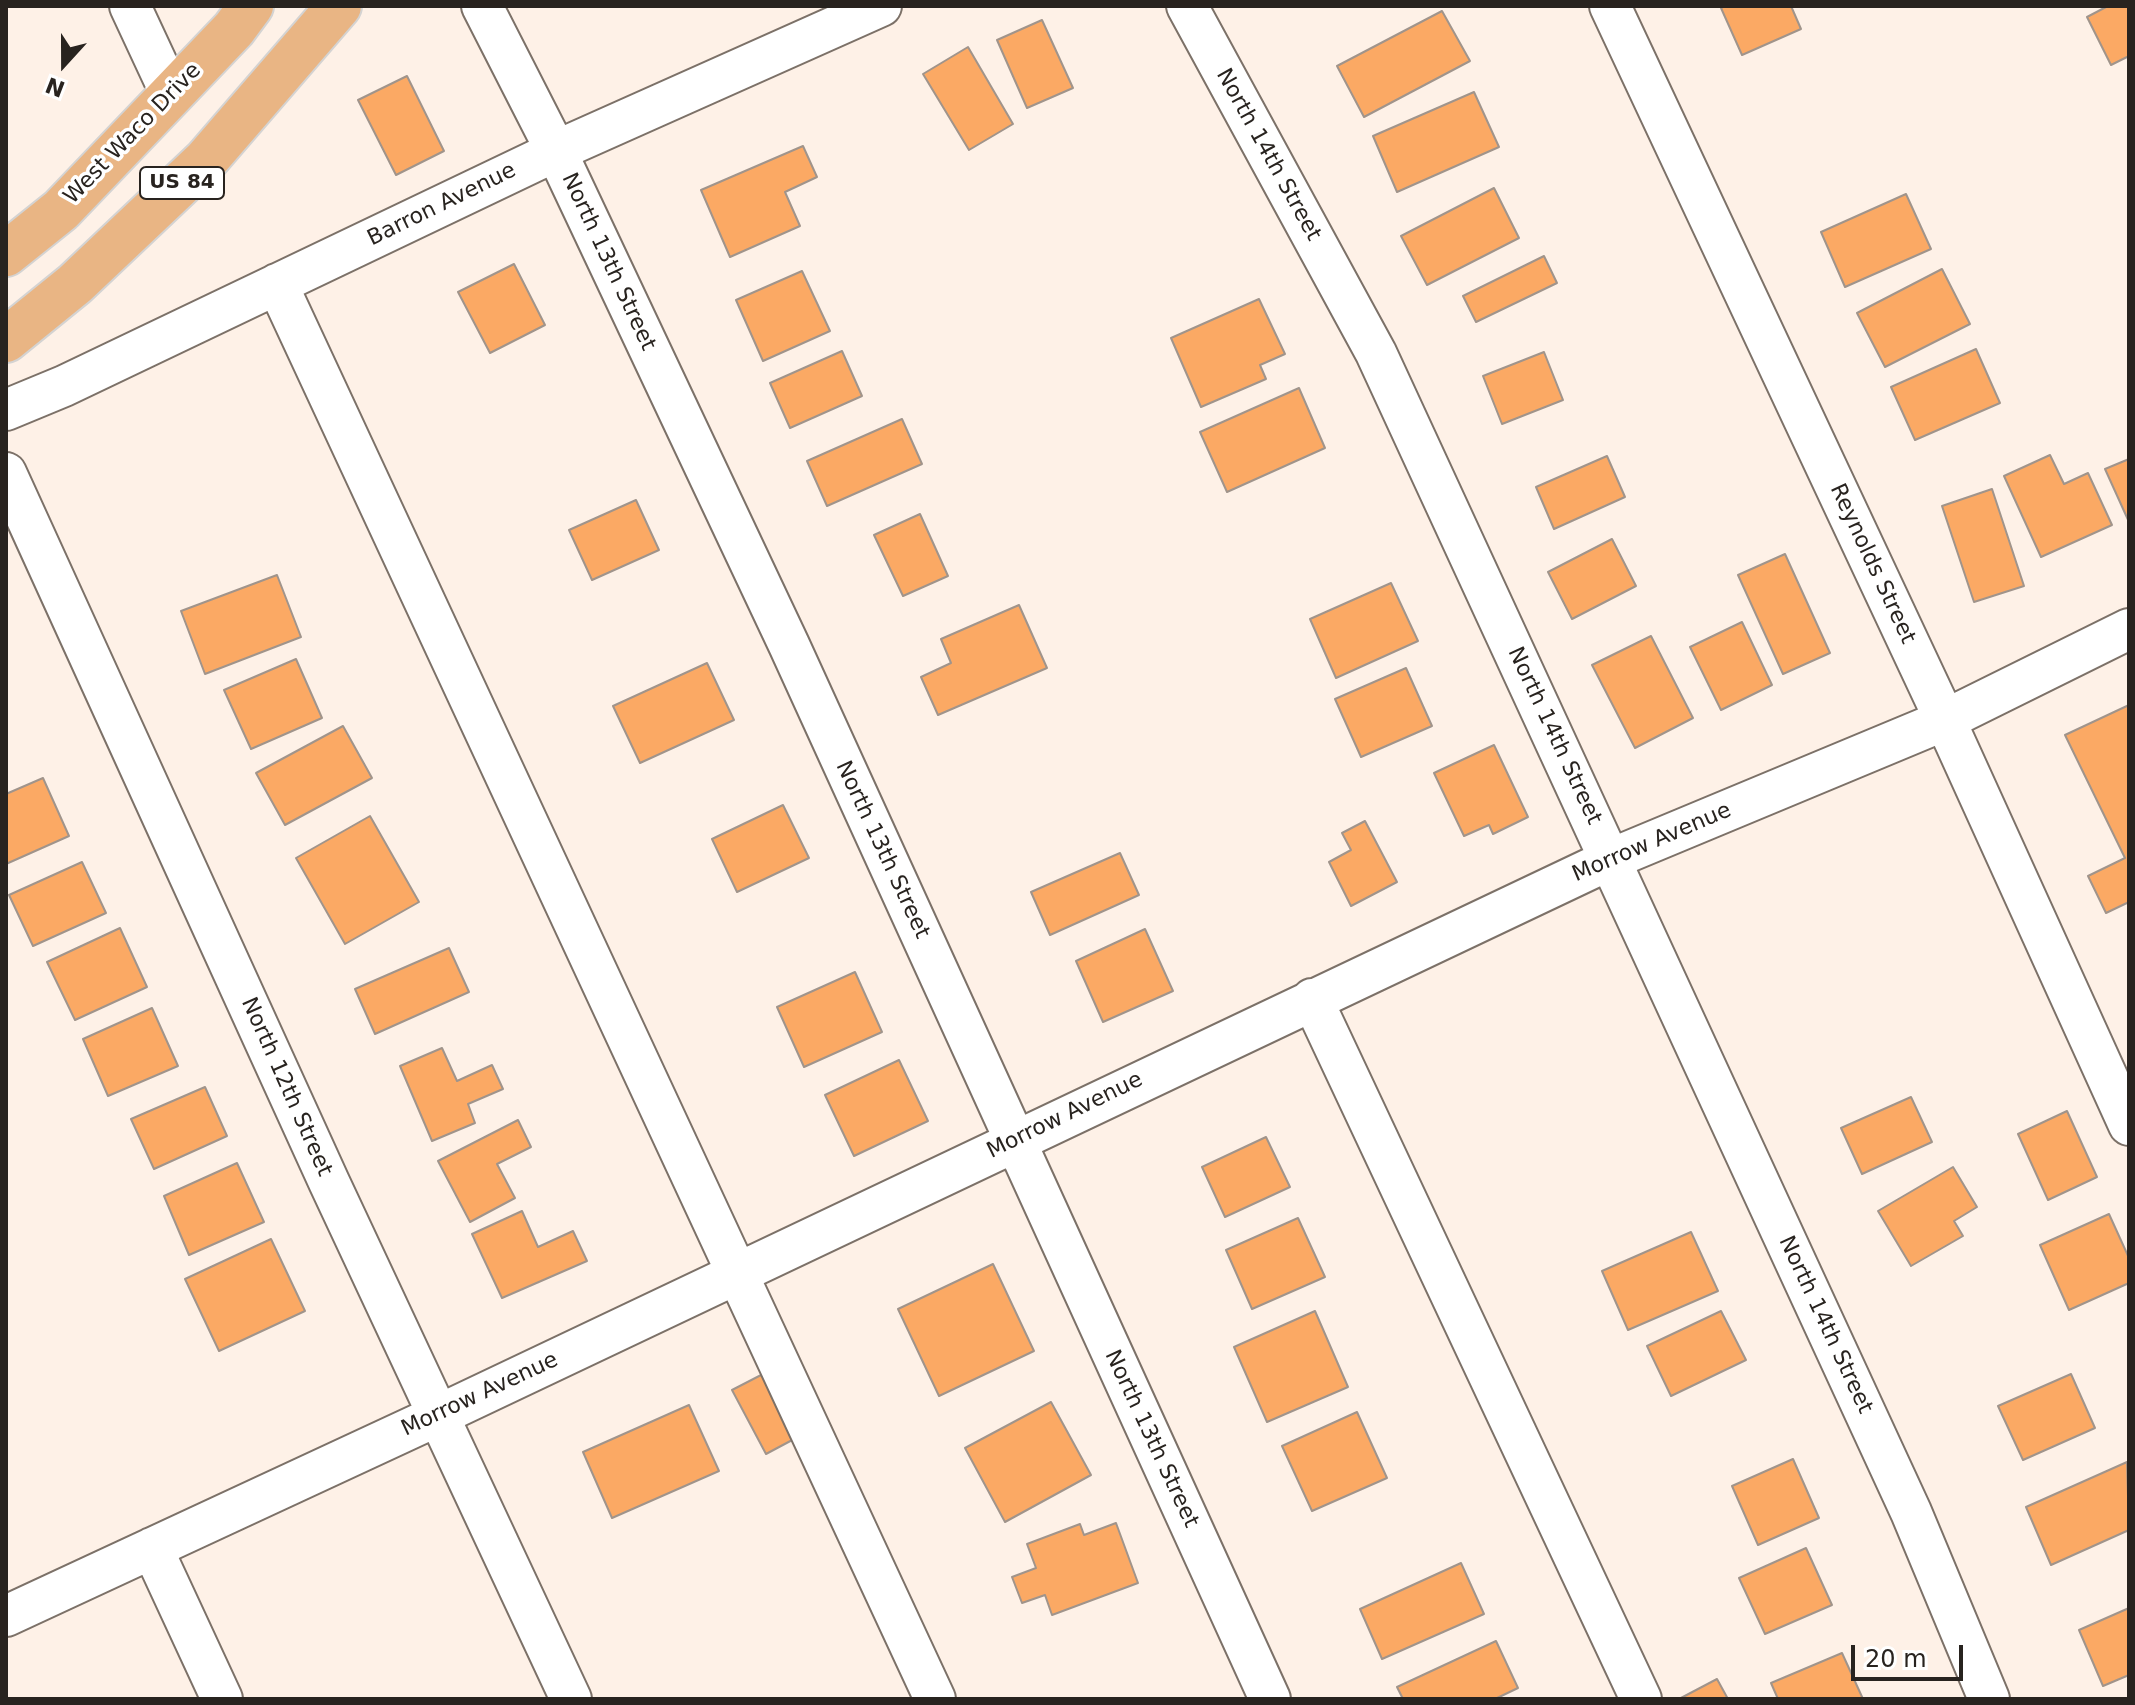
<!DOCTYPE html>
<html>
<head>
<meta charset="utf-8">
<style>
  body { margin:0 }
  #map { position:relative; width:2135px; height:1705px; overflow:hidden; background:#fef1e7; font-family:"DejaVu Sans",sans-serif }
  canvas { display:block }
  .frame { position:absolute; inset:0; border:8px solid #28231f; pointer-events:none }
  .north { position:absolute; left:24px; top:24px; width:80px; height:80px; -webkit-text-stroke:6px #fff; paint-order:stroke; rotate:201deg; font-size:22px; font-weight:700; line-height:32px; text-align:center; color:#28231f }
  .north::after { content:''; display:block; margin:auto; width:28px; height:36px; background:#28231f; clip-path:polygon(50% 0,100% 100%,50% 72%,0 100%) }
  .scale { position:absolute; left:1851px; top:1645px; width:112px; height:36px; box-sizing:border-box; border:4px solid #28231f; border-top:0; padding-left:10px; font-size:24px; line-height:28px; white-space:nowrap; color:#28231f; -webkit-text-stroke:6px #fff; paint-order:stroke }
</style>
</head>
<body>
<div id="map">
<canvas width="2135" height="1705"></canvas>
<div class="frame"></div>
<div class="north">N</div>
<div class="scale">20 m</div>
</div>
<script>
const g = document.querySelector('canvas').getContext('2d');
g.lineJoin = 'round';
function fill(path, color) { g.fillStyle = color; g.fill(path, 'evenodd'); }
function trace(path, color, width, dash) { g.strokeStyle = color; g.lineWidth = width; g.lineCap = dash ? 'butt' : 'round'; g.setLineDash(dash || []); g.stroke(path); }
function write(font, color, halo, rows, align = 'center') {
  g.font = font + ' "DejaVu Sans",sans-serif'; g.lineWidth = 7; g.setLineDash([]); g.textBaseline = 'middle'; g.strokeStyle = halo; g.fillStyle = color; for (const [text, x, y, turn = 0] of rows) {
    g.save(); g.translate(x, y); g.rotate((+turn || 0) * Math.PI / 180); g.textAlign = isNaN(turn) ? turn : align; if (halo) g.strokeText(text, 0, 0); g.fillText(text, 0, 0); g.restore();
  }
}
const building = new Path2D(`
  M1725,6H1791L1801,29L1742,55L1721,8Z
  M2108,6H2129V56L2111,65L2087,17Z
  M1442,11L1470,61L1364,117L1337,66Z
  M1042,20L1073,88L1027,108L997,40Z
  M968,47L1013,124L969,150L923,74Z
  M407,76L444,151L396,175L358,100Z
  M1474,92L1499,147L1397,192L1373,136Z
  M803,146L817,177L785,192L800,226L730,257L701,190Z
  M1494,188L1519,238L1427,285L1401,236Z
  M1906,194L1931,249L1845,287L1821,232Z
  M1544,256L1557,283L1476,322L1463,296Z
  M514,264L545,325L490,353L458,292Z
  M1942,269L1970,324L1885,367L1857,313Z
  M802,271L830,331L763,361L736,300Z
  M1259,299L1285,354L1260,365L1266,379L1201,407L1171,338Z
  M1976,349L2000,403L1915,440L1891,387Z
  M842,351L862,396L790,428L770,383Z
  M1544,352L1563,400L1502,424L1483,376Z
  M1299,388L1325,448L1227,492L1200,432Z
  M902,419L922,464L827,506L807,461Z
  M2050,455L2064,484L2088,473L2112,525L2041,557L2004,476Z
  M1607,456L1625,497L1554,529L1536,487Z
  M2129,459V522L2105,469Z
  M1992,489L2024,586L1974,602L1942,506Z
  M636,500L659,550L592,580L569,530Z
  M920,514L948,576L903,596L874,535Z
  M1612,539L1636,586L1572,619L1548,572Z
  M1785,554L1830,653L1783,674L1738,575Z
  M277,575L301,637L205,674L181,611Z
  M1391,583L1418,641L1336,678L1310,619Z
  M1019,605L1047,668L938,715L921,677L951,663L941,639Z
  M1742,622L1772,685L1721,710L1690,647Z
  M1651,636L1693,718L1635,748L1592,665Z
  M296,659L322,718L251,749L224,690Z
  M707,663L734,720L640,763L613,706Z
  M1406,668L1432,726L1361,757L1335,699Z
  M2129,705V902L2106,913L2088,876L2125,858L2065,735Z
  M343,726L372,778L285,825L256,773Z
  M1494,745L1528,817L1493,834L1489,825L1464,836L1434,773Z
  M43,778L69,836L6,864V794Z
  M783,805L809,858L737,892L712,839Z
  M370,816L419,902L345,944L296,858Z
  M1365,821L1397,882L1351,906L1329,862L1351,850L1342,833Z
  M1120,853L1139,895L1050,935L1031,892Z
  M82,862L106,913L33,946L9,895Z
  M120,928L147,987L75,1020L47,962Z
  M1145,929L1173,991L1103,1022L1076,961Z
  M449,948L469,992L375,1034L355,989Z
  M855,972L882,1032L804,1067L777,1007Z
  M152,1008L178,1066L108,1096L83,1039Z
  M442,1048L457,1081L492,1065L503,1089L468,1104L475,1123L432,1141L400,1066Z
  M899,1060L928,1121L854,1156L825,1095Z
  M205,1087L227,1136L154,1169L131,1119Z
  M1911,1097L1932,1142L1862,1174L1841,1128Z
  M2067,1111L2097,1177L2048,1200L2018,1134Z
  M518,1120L531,1147L497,1164L515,1198L470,1222L438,1161Z
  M1266,1137L1290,1187L1225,1217L1202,1167Z
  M237,1163L264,1222L189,1255L164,1196Z
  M1953,1167L1977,1207L1954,1221L1963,1236L1911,1266L1878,1211Z
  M522,1211L538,1247L573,1231L587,1261L502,1298L472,1234Z
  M2109,1214L2129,1258V1283L2069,1310L2040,1245Z
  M1298,1218L1325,1277L1252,1309L1226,1250Z
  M1691,1232L1718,1291L1628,1330L1602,1271Z
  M271,1239L305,1311L219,1351L185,1279Z
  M993,1264L1034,1351L939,1396L898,1309Z
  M1315,1311L1348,1387L1267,1422L1234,1347Z
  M1721,1311L1746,1360L1671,1396L1647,1346Z
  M763,1374L796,1438L766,1454L732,1390Z
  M2071,1374L2095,1428L2023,1460L1998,1406Z
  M1051,1402L1091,1475L1005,1522L965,1448Z
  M689,1405L719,1471L612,1518L583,1452Z
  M1357,1412L1387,1478L1312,1511L1282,1446Z
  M1793,1459L1819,1518L1758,1545L1732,1486Z
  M2127,1462L2129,1530L2051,1565L2026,1507Z
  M1116,1523L1138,1583L1052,1615L1045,1595L1022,1603L1012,1577L1036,1568L1027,1544L1080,1524L1084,1535Z
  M1806,1548L1832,1605L1765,1634L1739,1578Z
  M1461,1563L1484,1614L1382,1659L1360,1609Z
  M2129,1608V1675L2103,1686L2079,1630Z
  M1496,1641L1518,1688L1495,1699H1403L1397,1687Z
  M1842,1653L1863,1699H1778L1771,1683Z
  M1717,1679L1728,1699H1679Z`);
const minor = new Path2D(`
  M130,6L171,94
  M482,6L556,151L789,645L1270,1699
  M1187,6L1376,353L1911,1512L1989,1699
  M1610,6L1945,720L2129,1125
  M277,284L935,1699
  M6,410L64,386L556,151L881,6
  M6,473L329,1182L571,1699
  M1312,999L1641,1699
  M152,1548L222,1699
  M6,1616L439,1415L1611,859L1945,720L2129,629`);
const major = new Path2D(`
  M6,254L61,210L234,29L251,6
  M6,340L75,284L206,160L339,6`);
const shields = [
  [182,183,84]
];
const shieldNames = [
  ["US 84",182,183]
];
const streetNames = [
  ["West Waco Drive",133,134,-46],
  ["North 14th Street",1268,155,61],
  ["Barron Avenue",442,205,-26],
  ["North 13th Street",608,262,65],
  ["Reynolds Street",1872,564,65],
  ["North 14th Street",1554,736,65],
  ["Morrow Avenue",1652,843,-23],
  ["North 13th Street",882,850,65],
  ["North 12th Street",286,1087,66],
  ["Morrow Avenue",1065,1116,-26],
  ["North 14th Street",1825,1325,65],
  ["Morrow Avenue",480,1395,-25],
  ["North 13th Street",1151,1439,65]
];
fill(building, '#fba964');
trace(building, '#a0948b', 2);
trace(minor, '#7c7168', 44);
trace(major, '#d4d3d2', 48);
trace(minor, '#fff', 40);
trace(major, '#e9b584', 44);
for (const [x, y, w] of shields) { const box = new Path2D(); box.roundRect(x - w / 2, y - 16, w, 32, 6); g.fillStyle = '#fff'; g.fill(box); trace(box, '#28231f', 2); }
write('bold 20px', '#28231f', null, shieldNames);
write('22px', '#28231f', '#fff', streetNames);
</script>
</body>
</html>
